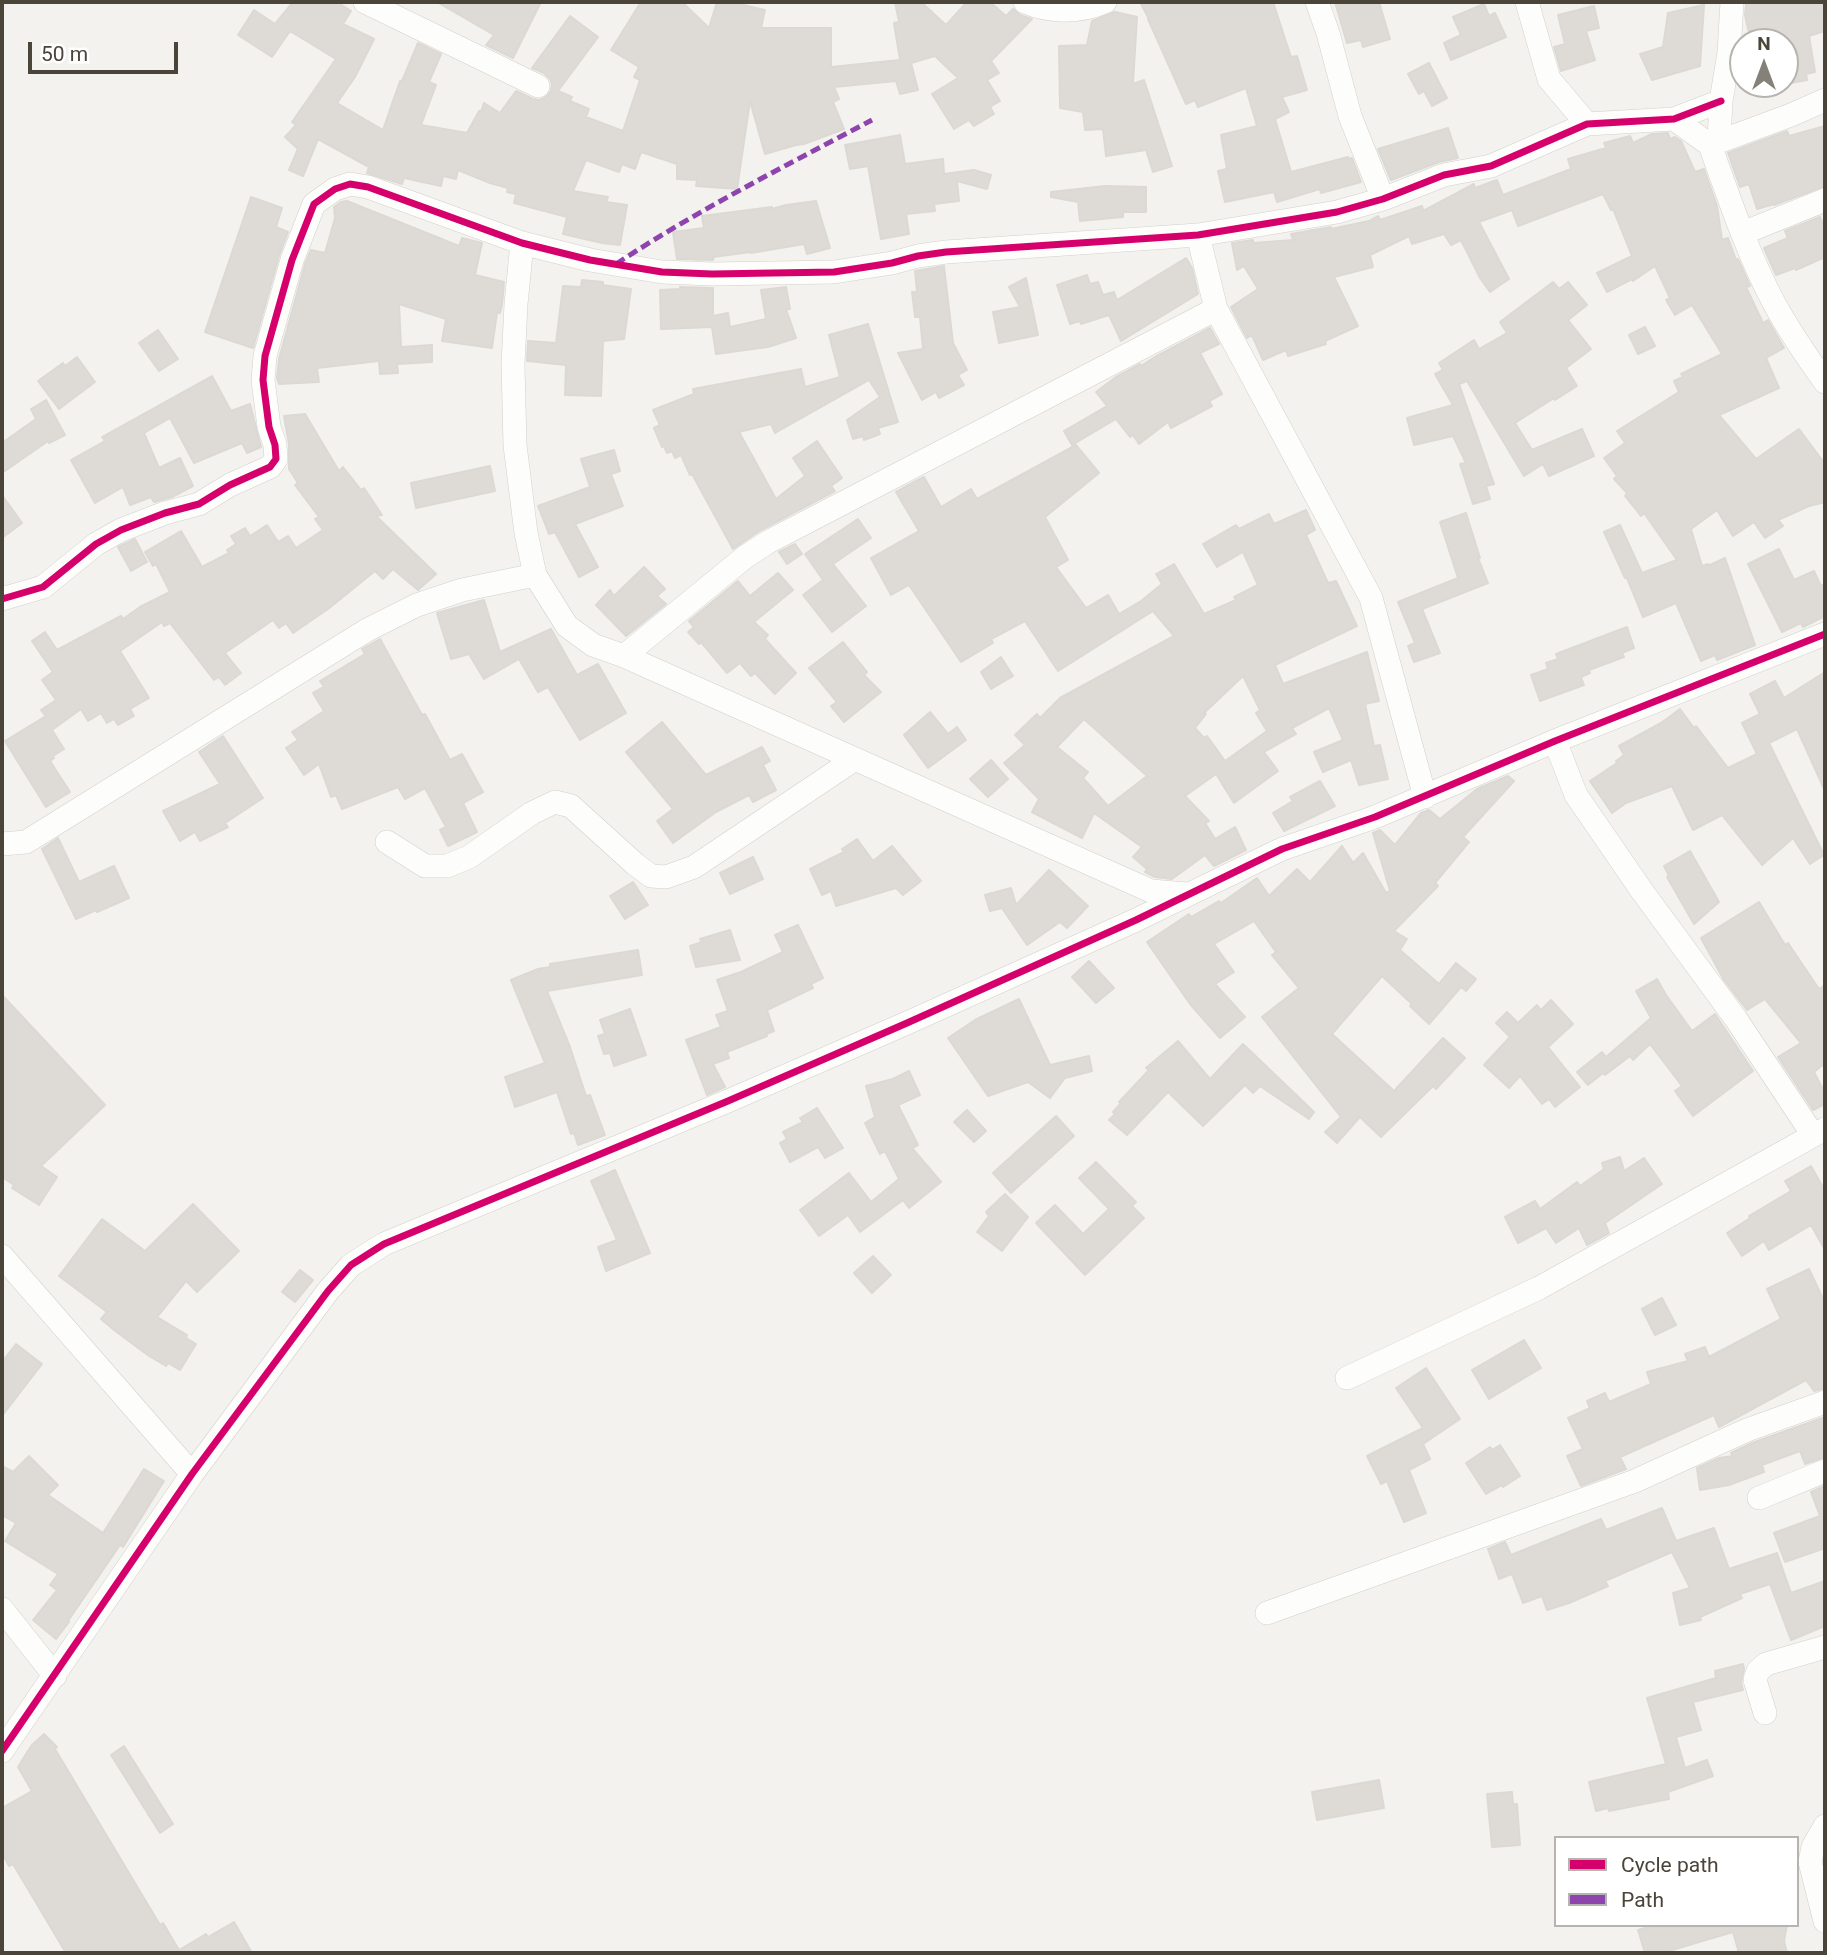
<!DOCTYPE html>
<html>
<head>
<meta charset="utf-8">
<style>
  body { margin:0 }
  #map { position:relative; width:1827px; height:1955px; overflow:hidden; background:#f4f2ee; font-family:Roboto,sans-serif }
  canvas { display:block }
  .frame { position:absolute; inset:0; border:4px solid #4b4439; pointer-events:none }
  .legend { position:absolute; left:1554px; top:1836px; width:245px; height:91px; box-sizing:border-box; background:#fff; border:2px solid #b7b4b0; margin:0; padding:9px 12px; list-style:none; font-size:21px; color:#4b4439 }
  .legend li { display:flex; align-items:center; gap:14px; height:35px }
  .legend b { width:35px; border:2px solid #b7b4b0 }
  .north { position:absolute; left:1729px; top:28px; width:70px; height:70px; box-sizing:border-box; background:#fff; border:2px solid #b7b4b0; border-radius:50%; rotate:0deg; font-size:19px; font-weight:700; line-height:28px; text-align:center; color:#4b4439 }
  .north::after { content:''; display:block; margin:auto; width:24px; height:32px; background:#868178; clip-path:polygon(50% 0,100% 100%,50% 72%,0 100%) }
  .scale { position:absolute; left:28px; top:42px; width:150px; height:32px; box-sizing:border-box; border:4px solid #4b4439; border-top:0; padding-left:9px; font-size:21px; line-height:24px; white-space:nowrap; color:#4b4439; -webkit-text-stroke:5px #fff; paint-order:stroke }
</style>
</head>
<body>
<div id="map">
<canvas width="1827" height="1955"></canvas>
<div class="frame"></div>
<ul class="legend">
<li><b style="height:9px;background:#d6006c"></b>Cycle path</li>
<li><b style="height:9px;background:#8e44ad"></b>Path</li>
</ul>
<div class="north">N</div>
<div class="scale">50 m</div>
</div>
<script>
const g = document.querySelector('canvas').getContext('2d');
g.lineJoin = 'round';
function fill(path, color) { g.fillStyle = color; g.fill(path, 'evenodd'); }
function trace(path, color, width, dash) { g.strokeStyle = color; g.lineWidth = width; g.lineCap = dash ? 'butt' : 'round'; g.setLineDash(dash || []); g.stroke(path); }
const building = new Path2D(`
  M293,2H337L351,11L343,24L374,39L355,77L337,103L383,130L400,81H402L418,43L441,54L429,82L436,85L421,125L467,133L479,111L481,112L484,103L500,113L516,91L533,99L540,100L546,97L551,91L552,84L550,79L544,73L532,68L570,16L598,37L558,91L572,97L570,101L589,109L586,117L623,131L640,80L634,77L639,67L611,50L641,2H682L709,28L717,2H744L743,5L765,10L761,28H831V67L900,60L894,23L899,22L895,2H921L946,25L967,2H990L1006,16L1013,9L1020,15L1032,19L991,61L999,73L987,80L1000,101L990,107L994,114L974,126L969,120L954,129L932,94L958,78L935,56L911,63L918,90L900,94L896,81L834,87L839,99L833,102L844,129L804,144L796,145L765,154L750,101L737,189L696,186L697,180L677,179V164L641,152L635,169L622,164L619,172L586,160L573,191L608,197L606,202L627,205L620,245L602,243L563,234L567,217L514,203L516,194L507,192L508,188L490,183L458,170L456,179L443,176L441,186L404,178L402,184L367,173L369,167L318,139L303,176L289,170L298,149L285,137L296,125L292,122L336,59L290,31L272,57L238,35L254,10L275,24Z
  M437,2H541L513,58L486,45L494,35Z
  M1140,2H1273L1291,57L1297,56L1307,90L1282,97L1289,112L1275,119L1291,172L1348,157L1349,159L1352,158L1361,182L1321,193L1320,189L1277,202L1274,192L1225,202L1218,171L1227,169L1221,135L1257,126L1246,88L1198,107L1195,100L1186,104L1148,19H1149Z
  M1335,2H1379L1390,39L1363,47L1361,40L1347,43Z
  M1757,2H1825V31L1809,36L1815,72L1806,74L1807,80L1791,83L1789,73L1785,74V38L1770,42H1751L1745,15L1746,4Z
  M1484,4L1489,16L1495,13L1506,37L1451,60L1444,43L1461,35L1453,17Z
  M1704,5L1700,66L1652,80L1640,54L1663,47L1668,13Z
  M1594,6L1599,28L1586,31L1595,60L1561,71L1554,47L1565,44L1558,15Z
  M1115,12L1137,17L1133,84L1144,80L1172,166L1153,172L1146,150L1106,156L1103,129L1085,130L1083,112L1060,108L1059,46L1087,45L1092,21Z
  M1429,63L1447,98L1432,106L1424,91L1419,94L1408,74Z
  M1825,126V186L1774,205V204L1757,209L1749,184L1740,187L1728,153L1787,131L1789,136Z
  M1448,128L1458,158L1439,162L1391,180L1378,149Z
  M1668,133L1670,139L1675,137L1681,141L1695,172L1704,169L1717,206L1722,240L1728,238L1736,260L1738,259L1750,286L1746,287L1763,323L1768,320L1784,348L1766,358L1779,388L1719,415L1756,459L1799,429L1825,464V502L1809,506L1778,520L1783,526L1765,538L1754,522L1733,536L1717,510L1691,529L1702,566L1708,564V566L1725,558L1755,645L1717,660L1715,655L1701,661L1676,603L1643,617L1627,578H1625L1604,532L1620,525L1642,573L1677,560L1644,513L1641,516L1625,496L1627,493L1614,479L1617,476L1604,458L1625,443L1617,431L1679,392L1674,381L1683,377L1681,374L1722,354L1692,305L1675,315L1666,300L1670,298L1655,266L1633,281L1632,279L1607,292L1597,273L1632,256L1613,209L1611,210L1603,194L1518,226L1512,210L1479,222L1509,279L1490,292L1480,278L1461,240L1451,245L1444,234L1412,244L1409,236L1370,255L1373,267L1334,277L1358,326L1325,341L1326,344L1288,356L1286,350L1263,360L1252,335L1247,338L1231,307L1258,289L1244,266L1237,270L1232,243L1253,240V243L1293,240L1291,234L1331,227V229L1369,221L1378,216L1380,220L1422,206L1423,211L1474,184L1475,188L1497,180L1503,195L1571,169L1568,159L1606,148L1604,143L1630,136L1633,143L1652,134Z
  M900,135L905,164L943,159L944,174L974,170L991,175L987,189L957,181L959,201L934,204L935,211L906,214L909,234L881,239L868,166L850,169L845,145Z
  M1105,186L1146,187V212H1123V217L1080,221L1078,202L1051,197V192Z
  M251,197L282,208L276,227L288,232L279,256L253,348L205,332Z
  M347,201L459,246L462,238L482,243L475,275L504,282L502,305L500,313L497,312L492,348L442,341L446,319L399,304L401,347L432,345V362L397,364L398,373L380,374L379,361L317,368L319,382L279,384L277,378L279,359L305,264L311,250L325,253L335,218L334,207L341,202Z
  M816,201L830,248L807,254L804,244L751,253V252L713,257V260L677,259L673,232L704,228L702,216L772,207V209L786,205Z
  M1820,217L1825,228V257L1796,270L1795,268L1776,275L1764,248L1788,238L1785,231Z
  M1186,258L1192,268L1198,294L1121,341L1109,315L1081,324L1080,321L1070,324L1057,285L1087,275L1090,284L1098,282L1103,295L1114,292L1117,300Z
  M944,266L953,343L967,370L958,375L964,385L939,398L936,392L922,400L898,353L923,349L920,317H915L912,292H917L915,271Z
  M1026,278L1038,335L999,343L993,312L1020,307L1009,287Z
  M582,280L603,282V285L631,289L624,339L603,341L601,396L565,395L566,365L527,361L528,341L556,343L563,286L581,287Z
  M1553,282L1559,289L1568,282L1587,305L1568,320L1591,349L1566,368L1577,386L1555,400L1554,398L1515,423L1532,450L1582,429L1594,456L1549,476L1543,464L1524,476L1467,381L1459,384L1494,484L1486,486L1490,499L1473,504L1460,464L1466,463L1453,436L1414,445L1407,418L1453,405L1435,374L1443,370L1439,363L1474,340L1479,349L1507,333L1500,322Z
  M680,287L713,288V316L728,313L730,327L766,319L761,290L786,287L790,309H786L796,338L768,347L716,354L712,327L661,329L660,290L681,289Z
  M868,324L898,422L878,428L880,434L864,440L863,436L853,439L847,420L880,397L869,380L775,433L771,424L739,432L776,499L805,476L793,458L817,441L842,478L831,486L835,491L761,530L733,549L692,474L690,475L681,455L675,458L672,451L667,453L664,446L662,447L654,428L660,425L653,410L694,394L693,389L801,369L805,387L840,377L829,335Z
  M1645,327L1655,346L1638,354L1629,335Z
  M1210,328L1219,344L1200,353L1222,394L1209,401L1212,406L1171,428L1168,422L1139,444L1133,435L1130,437L1116,419L1072,445L1064,431L1107,406L1096,392L1116,377L1140,364L1141,366L1155,357Z
  M158,330L178,359L159,371L139,343Z
  M77,357L95,382L59,409L38,381L63,363L65,366Z
  M212,376L231,411L250,404L261,447L247,453L242,443L194,463L170,418L144,433L159,468L180,458L193,486L172,497L154,502L151,497L130,505L123,487L95,503L71,460L105,441L102,437Z
  M46,400L65,435L49,443L48,441L2,473V443L36,419L31,409Z
  M305,414L339,471L343,467L361,490L364,488L382,515L376,516L436,574L418,590L393,569L383,579L375,571L328,609L293,633L286,623L279,628L273,620L225,653L241,673L225,685L219,677L214,680L170,623L164,626L162,622L120,651L149,698L130,709L134,716L118,725L114,719L107,723L101,713L88,721L81,709L52,730L64,749L53,756L54,758L50,761L70,792L46,807L5,741L46,716L41,710L56,700L42,680L53,672L32,641L45,632L57,650L121,616L123,619L140,607L170,592L156,564L153,566L145,552L181,531L202,567L229,553L227,550L236,544L231,536L245,528L250,536L267,525L278,542L288,536L296,548L323,530L315,519L319,517L295,485L298,483L289,469V444L284,416Z
  M1076,445L1099,473L1045,517L1068,560L1056,567L1086,608L1108,595L1119,614L1141,601L1162,584L1156,574L1174,564L1204,614L1236,600L1234,597L1258,585L1243,552L1217,567L1203,544L1236,525L1239,529L1269,514L1274,524L1306,510L1315,530L1306,535L1328,583L1336,581L1357,626L1275,665L1283,684L1367,652L1379,701L1365,704L1374,746L1380,745L1388,779L1359,785L1351,760L1323,772L1314,752L1343,740L1329,708L1292,728L1296,734L1264,752L1278,771L1234,803L1216,774L1185,796L1209,821L1205,823L1215,839L1235,827L1246,850L1214,866L1205,855L1172,879L1155,877L1145,872L1147,869L1133,857L1142,847L1094,813L1082,838L1032,812L1039,799L1004,763L1025,745L1015,735L1037,714L1040,718L1060,698L1174,636L1153,611L1058,671L1025,621L991,639L993,643L961,662L909,585L891,595L871,558L919,531L896,492L916,481L924,477L941,507L971,489L977,499ZM1243,676L1260,710L1256,713L1267,731L1225,761L1207,736L1204,738L1195,728L1206,714L1204,713ZM1084,719L1147,776L1108,806L1083,778L1088,772L1057,747Z
  M614,450L620,471L611,474L623,506L575,524L598,567L579,577L555,532L549,534L538,506L590,487L581,459Z
  M490,466L495,491L416,508L411,483Z
  M2,495L22,523L2,538Z
  M1466,513L1480,558H1478L1488,583L1422,609L1440,653L1414,662L1408,646L1415,643L1398,602L1458,578L1440,522Z
  M858,519L871,538L833,564L866,606L832,632L803,595L823,580L805,554Z
  M135,539L147,562L131,571L118,547Z
  M795,544L802,554L787,564L779,552Z
  M1779,549L1794,580L1814,571L1821,586L1825,584V616L1803,627L1801,623L1782,632L1748,564Z
  M644,567L665,589L657,596L666,604L626,636L596,605L610,590L614,596Z
  M778,573L793,590L754,622L768,635L765,639L796,673L775,694L755,673L751,676L740,663L727,673L701,642L699,644L688,632L694,627L689,621L738,581L750,596Z
  M484,600L500,652L551,629L577,675L598,664L626,713L580,740L548,687L538,692L519,659L484,679L469,654L451,659L437,613Z
  M1627,627L1634,648L1622,653L1624,657L1589,670L1590,673L1581,677L1584,685L1540,701L1531,675L1548,669L1546,663L1558,659L1556,654Z
  M380,639L422,715L425,714L450,760L462,754L483,792L463,803L477,832L448,846L440,830L446,827L425,788L405,799L398,787L342,809L336,795L331,797L319,764L304,775L286,748L298,740L292,732L324,711L313,693L324,687L320,681L365,654L362,649Z
  M843,642L867,672L864,675L881,692L844,722L831,706L837,702L809,668Z
  M1001,657L1013,676L991,689L981,672Z
  M1825,672V791L1797,729L1769,743L1824,855L1810,864L1793,838L1762,865L1722,815L1693,830L1672,786L1626,803L1612,813L1590,781L1617,763L1616,761L1624,755L1619,746L1661,723L1680,709L1694,728L1696,726L1728,768L1757,754L1742,723L1760,714L1750,694L1775,681L1784,698Z
  M930,712L948,734L957,727L966,740L928,768L904,735Z
  M662,722L706,775L762,747L770,761L763,765L776,790L753,802L749,795L716,812L673,843L657,821L673,809L626,752Z
  M223,736L263,798L225,823L228,827L200,841L195,832L180,841L163,811L220,784L199,752Z
  M991,760L1008,779L988,797L970,779Z
  M1508,776L1514,781L1463,837L1469,842L1435,883L1438,886L1394,931L1407,939L1400,950L1439,984L1456,963L1476,979L1466,991L1461,987L1429,1024L1410,1006L1412,1004L1382,976L1332,1034L1394,1091L1443,1038L1465,1058L1436,1089L1433,1086L1381,1137L1360,1117L1337,1143L1325,1132L1341,1117L1262,1017L1299,988L1272,955L1276,952L1254,921L1214,944L1234,972L1215,984L1245,1017L1220,1038L1190,1004L1147,942L1189,914L1191,917L1219,901L1221,903L1257,878L1269,896L1297,869L1310,882L1342,846L1353,863L1363,853L1386,893L1390,891L1373,833L1380,830L1395,845L1421,813L1429,810L1440,819L1477,789Z
  M1320,781L1335,806L1284,831L1273,813L1293,801L1290,797Z
  M58,838L79,882L114,866L129,898L97,912L96,910L76,919L42,849Z
  M857,839L873,861L892,846L921,881L903,895L896,888L836,906L831,891L822,895L810,869L844,852L842,849Z
  M1690,851L1719,902L1694,924L1667,877L1669,876L1664,866Z
  M753,857L763,879L730,894L720,873Z
  M1049,870L1088,906L1067,928L1060,922L1027,945L1002,908L990,911L985,895L1011,888L1016,905Z
  M633,882L648,905L625,919L610,896Z
  M1759,902L1785,945L1788,943L1819,989L1825,985V1063L1814,1072L1825,1093V1104L1813,1110L1778,1057L1801,1043L1765,999L1747,1010L1724,980L1701,938Z
  M798,925L823,978L811,984L813,988L767,1010L774,1031L766,1034L767,1036L727,1052L729,1058L713,1064L725,1087L707,1095L686,1040L721,1027L716,1015L728,1011L717,980L741,972L783,952L775,935Z
  M730,930L740,960L696,967L690,946L702,942L700,939Z
  M638,950L642,975L547,991L570,1047L586,1096L590,1095L605,1135L578,1145L574,1133L571,1134L557,1092L515,1107L505,1077L545,1063L511,980L538,969L550,967V964Z
  M1089,961L1114,988L1096,1003L1072,977Z
  M1657,979L1666,995L1692,1031L1715,1014L1753,1071L1693,1116L1675,1091L1682,1086L1650,1044L1633,1060L1630,1056L1605,1075L1603,1073L1588,1085L1577,1072L1602,1052L1606,1057L1651,1018L1636,991Z
  M2,995L105,1105L41,1166L57,1177L39,1205L12,1188L14,1185L2,1177Z
  M1019,999L1050,1065L1089,1056L1092,1071L1065,1078L1050,1098L1028,1082L988,1096L948,1038L975,1020Z
  M1551,1000L1573,1024L1548,1047L1580,1087L1555,1107L1549,1099L1542,1104L1520,1076L1509,1088L1484,1065L1510,1037L1496,1023L1507,1012L1518,1023L1537,1005L1541,1010Z
  M630,1009L646,1055L614,1066L610,1053L604,1054L598,1036L605,1034L600,1020Z
  M1178,1041L1210,1079L1243,1044L1314,1112L1309,1119L1260,1086L1253,1093L1245,1085L1203,1126L1168,1092L1127,1135L1109,1120L1115,1114L1113,1112L1121,1103L1119,1102L1149,1070L1146,1068Z
  M909,1071L920,1095L898,1105L918,1145L912,1148L941,1182L909,1208L903,1200L860,1232L848,1215L819,1236L800,1210L849,1173L871,1202L899,1179L885,1151L880,1154L865,1123L875,1117L866,1086L893,1079Z
  M817,1108L843,1148L825,1158L818,1147L790,1162L780,1143L787,1139L783,1132L803,1122L800,1118Z
  M967,1110L986,1131L974,1142L954,1122Z
  M1056,1116L1074,1136L1011,1193L993,1173Z
  M1620,1157L1624,1171L1644,1158L1662,1184L1605,1223L1609,1233L1587,1245L1579,1228L1556,1243L1546,1228L1518,1243L1505,1217L1535,1201L1540,1209L1577,1182L1580,1186L1604,1169L1602,1163Z
  M1096,1162L1136,1202L1132,1206L1144,1218L1085,1275L1036,1223L1055,1205L1083,1234L1109,1209L1079,1178Z
  M1811,1166L1825,1191V1250L1811,1225L1769,1250L1764,1241L1742,1256L1727,1233L1750,1218L1749,1216L1791,1191L1785,1181Z
  M615,1170L650,1253L606,1271L598,1247L617,1240L591,1181Z
  M1005,1194L1028,1217L1002,1251L977,1232L989,1216L986,1212Z
  M193,1204L239,1251L197,1292L186,1281L157,1317L187,1335L186,1338L196,1344L180,1370L168,1363L166,1366L149,1356L114,1330L101,1319L107,1312L59,1276L102,1219L145,1251Z
  M873,1256L891,1275L872,1293L854,1273Z
  M1809,1269L1825,1303V1388L1814,1391L1806,1380L1719,1427L1714,1415L1620,1457L1626,1469L1581,1486L1567,1456L1583,1449L1568,1418L1590,1408L1587,1401L1605,1393L1609,1402L1651,1384L1647,1372L1688,1361L1685,1354L1705,1347L1709,1357L1781,1319L1767,1289Z
  M300,1270L313,1280L295,1302L282,1292Z
  M1662,1298L1676,1325L1655,1335L1642,1309Z
  M1524,1340L1541,1368L1489,1399L1472,1370Z
  M16,1344L42,1364L2,1416V1362Z
  M1426,1368L1460,1419L1423,1444L1430,1459L1409,1470L1426,1513L1404,1522L1387,1481L1381,1484L1367,1456L1423,1428L1396,1388Z
  M1825,1417V1457L1805,1464L1800,1451L1762,1465L1764,1472L1729,1485L1700,1490L1697,1468L1719,1458L1733,1456L1731,1453L1752,1443Z
  M1500,1445L1520,1476L1503,1487L1502,1485L1486,1494L1466,1463L1490,1447L1492,1450Z
  M29,1456L58,1485L48,1495L103,1533L144,1469L164,1481L123,1547L120,1545L68,1621L69,1622L56,1639L33,1620L57,1590L50,1585L58,1574L5,1541L16,1523L2,1515V1466L13,1472Z
  M1825,1486V1548L1785,1562L1774,1533L1820,1516L1811,1492Z
  M1662,1508L1676,1541L1714,1528L1729,1569L1777,1553L1791,1593L1825,1581V1626L1791,1640L1770,1584L1740,1594L1742,1598L1700,1617L1701,1620L1680,1625L1673,1593L1690,1588L1672,1552L1605,1581L1608,1586L1569,1603L1547,1610L1542,1596L1523,1603L1512,1574L1499,1579L1488,1549L1505,1542L1511,1555L1601,1519L1606,1530Z
  M1743,1664L1744,1669L1741,1683L1743,1690L1693,1702L1701,1730L1676,1737L1685,1768L1707,1760L1713,1776L1668,1792L1669,1799L1609,1811L1608,1808L1596,1811L1589,1782L1666,1764L1647,1698L1716,1678L1715,1671Z
  M44,1734L57,1747L55,1749L160,1925L163,1923L179,1950L206,1934L208,1937L234,1922L252,1953H66L13,1864L9,1866L2,1853V1808L32,1791L18,1767L31,1746Z
  M124,1746L173,1824L160,1833L111,1755Z
  M1379,1780L1384,1808L1317,1820L1312,1792Z
  M1512,1792L1513,1804H1517L1520,1845L1492,1847L1487,1794Z
  M1655,1925H1787L1784,1941L1787,1953H1739L1733,1932L1662,1953H1645L1638,1930Z`);
const street = new Path2D(`
  M365,2L538,86
  M1025,2C1051,13 1079,13 1105,2
  M1317,2L1328,33L1350,116L1383,199
  M1527,2L1549,79L1587,124
  M1732,2L1729,53L1721,101L1719,141L1710,145C1729,198 1748,255 1775,305C1790,332 1807,357 1825,382
  M1674,119L1710,145L1791,115L1825,100
  M1743,233L1825,200
  M1198,235L1216,309L1371,598L1425,797
  M522,243L516,304L513,364L515,445L526,533L535,575L567,626L593,645L624,656L1151,891L1186,894
  M2,599L43,587L96,544L121,530L165,513L199,504L230,485L270,467L276,459L275,445L269,427L263,380L265,356L292,260L314,204L335,189L350,184L368,187L522,243L590,260L662,272L712,274L834,272L892,263L918,256L946,252L1198,235L1337,212L1383,199L1444,175L1491,166L1587,124L1674,119L1721,101
  M624,656L745,557L768,542L1216,309
  M1555,741L1576,795L1642,891L1736,1019L1813,1135
  M387,842L425,866H447L469,857L532,813L555,802L571,806L635,864L651,876L666,877L694,867L855,759
  M2,844L26,842L367,630L417,605L462,590L535,575
  M2,1256L192,1474
  M1347,1378L1539,1288L1825,1129
  M1759,1498L1825,1471
  M2,1609L55,1676
  M1267,1613L1635,1481L1747,1430L1825,1402
  M1765,1713L1755,1680L1758,1671L1766,1664L1825,1647
  M2,1751L192,1474L328,1291L351,1265L384,1244L728,1101L907,1023L1136,920L1282,849L1375,817L1555,741L1825,634
  M1825,1826L1813,1847L1810,1862L1825,1921`);
const quiet = new Path2D(`
  M616,264C698,210 785,166 872,120`);
const cycleway = new Path2D(`
  M2,599L43,587L96,544L121,530L165,513L199,504L230,485L270,467L276,459L275,445L269,427L263,380L265,356L292,260L314,204L335,189L350,184L368,187L522,243L590,260L662,272L712,274L834,272L892,263L918,256L946,252L1198,235L1337,212L1383,199L1444,175L1491,166L1587,124L1674,119L1721,101
  M2,1751L192,1474L328,1291L351,1265L384,1244L728,1101L907,1023L1136,920L1282,849L1375,817L1555,741L1825,634`);
fill(building, '#dedbd6');
trace(building, '#dcd9d4', 2);
trace(street, '#d2d0cb', 24);
trace(street, '#fdfdfc', 23);
trace(quiet, '#8e44ad', 5, [10, 5]);
trace(cycleway, '#d6006c', 7);
</script>
</body>
</html>
